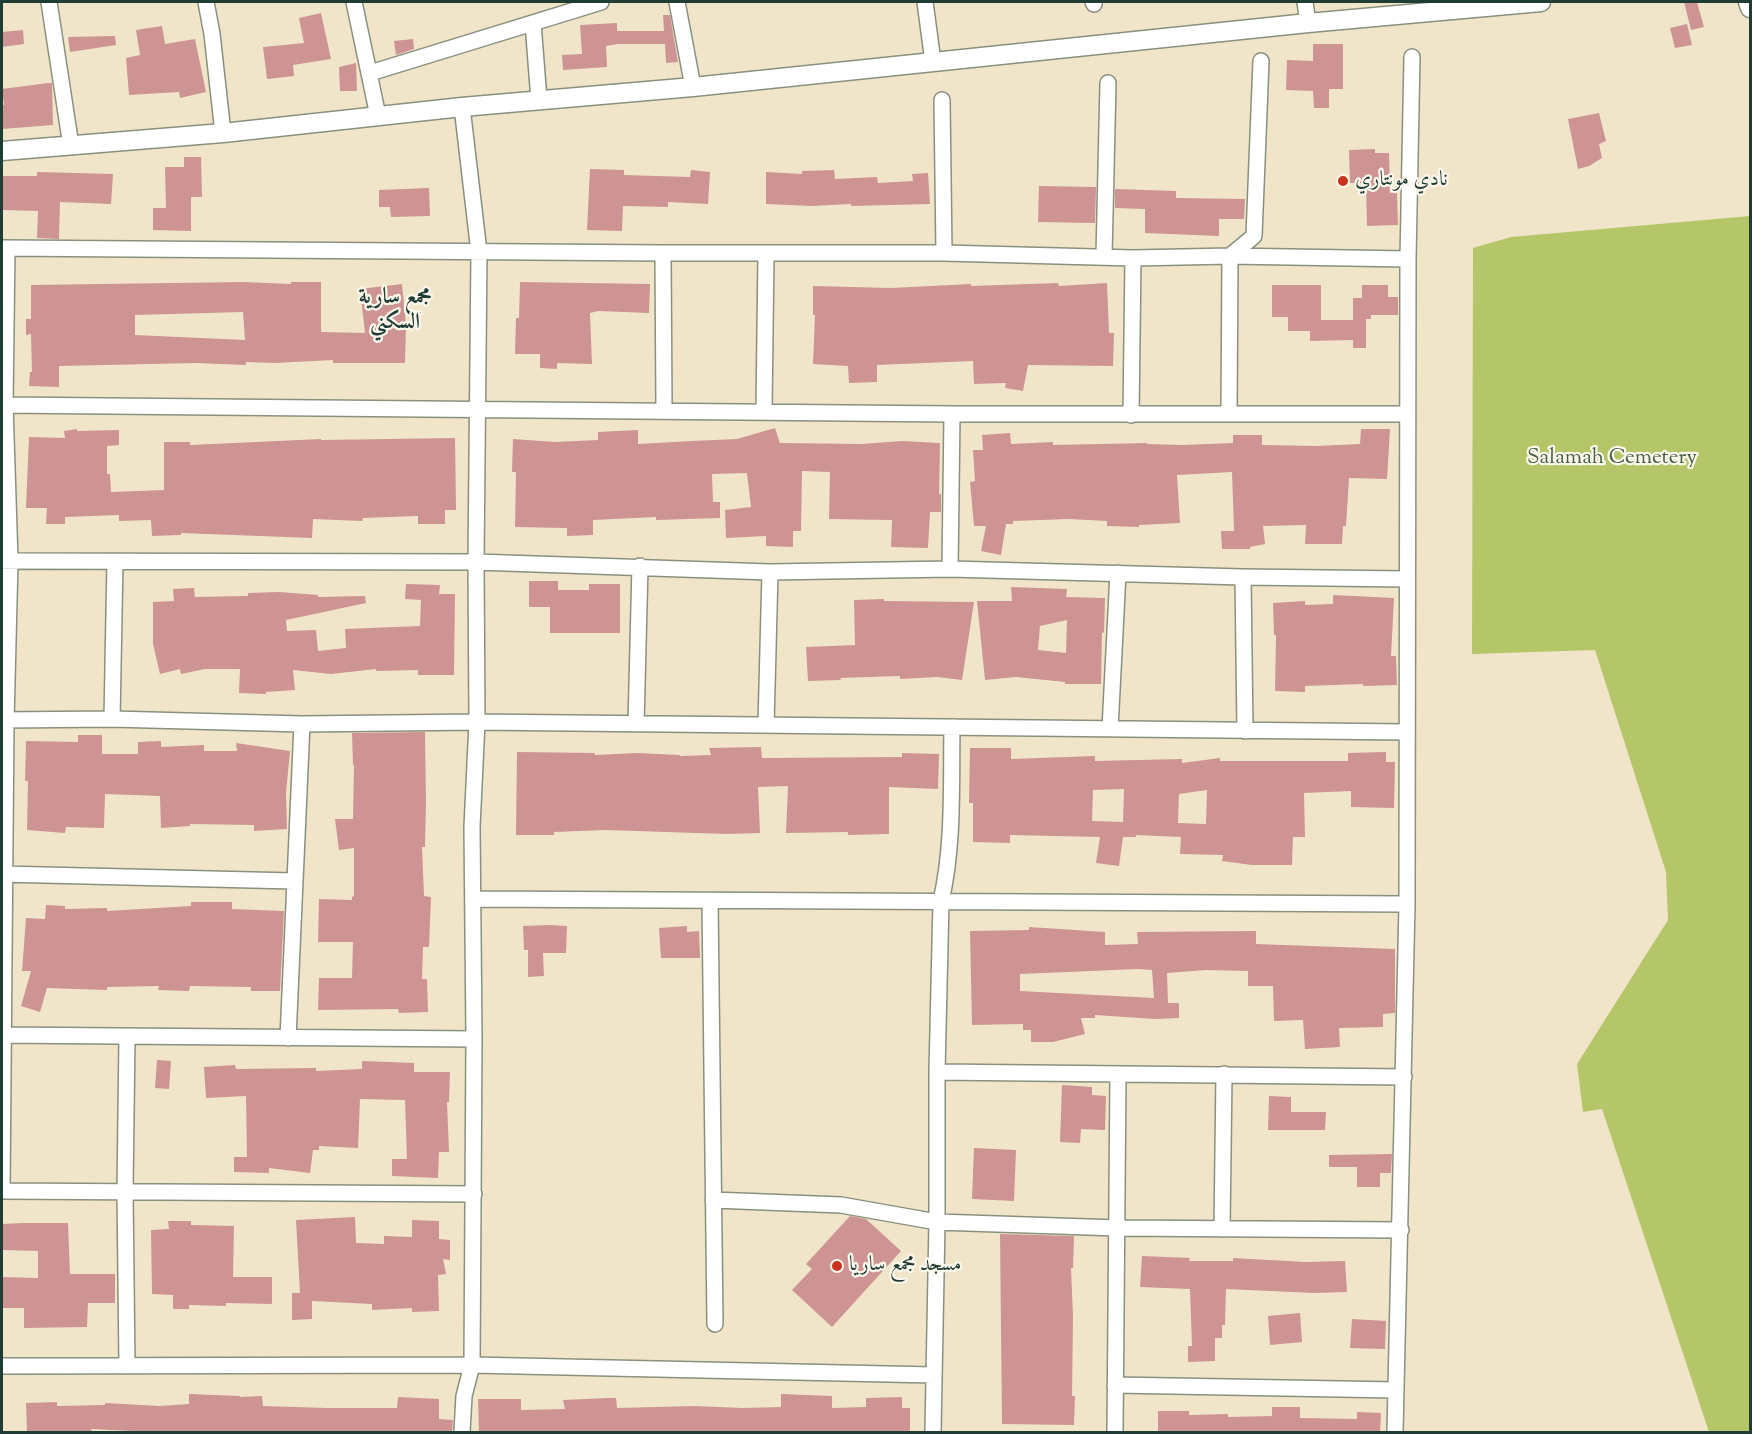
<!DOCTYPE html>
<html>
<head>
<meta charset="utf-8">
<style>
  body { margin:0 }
  #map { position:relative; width:1752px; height:1434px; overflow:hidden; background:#f1e5c9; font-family:"Sorts Mill Goudy",serif }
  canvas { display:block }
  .frame { position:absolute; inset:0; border:3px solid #1f3d34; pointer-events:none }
</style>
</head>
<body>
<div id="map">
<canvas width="1752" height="1434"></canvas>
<div class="frame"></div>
</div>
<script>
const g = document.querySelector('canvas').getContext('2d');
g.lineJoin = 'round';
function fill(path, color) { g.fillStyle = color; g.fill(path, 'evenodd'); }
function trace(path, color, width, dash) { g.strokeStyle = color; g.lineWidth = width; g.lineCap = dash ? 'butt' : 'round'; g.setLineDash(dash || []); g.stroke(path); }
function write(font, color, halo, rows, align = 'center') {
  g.font = font + ' "Sorts Mill Goudy",Amiri,serif'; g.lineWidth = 4.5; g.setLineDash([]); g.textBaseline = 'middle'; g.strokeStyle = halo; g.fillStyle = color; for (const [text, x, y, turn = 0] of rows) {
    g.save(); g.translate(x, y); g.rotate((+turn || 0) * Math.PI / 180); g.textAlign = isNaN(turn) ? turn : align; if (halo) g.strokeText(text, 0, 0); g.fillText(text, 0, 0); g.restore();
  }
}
const green = new Path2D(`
  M1750,216V1432H1709L1602,1109L1583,1112L1577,1064L1668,920L1666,872L1595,650L1472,654L1473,248L1511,237Z`);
const building = new Path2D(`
  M1684,2H1697L1704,27L1691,30Z
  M321,13L331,59L293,65L294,76L267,79L263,47L304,43L299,18Z
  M663,15H670L678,62L666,63L665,44H618L606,46L607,67L563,70L562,55L582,54L580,25L617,23V31H664Z
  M1687,24L1692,45L1675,48L1670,28Z
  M162,26L165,44L195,39L206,92L180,98L179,92L129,95L126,58L140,55L136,30Z
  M23,30L24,44L2,47V32Z
  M115,36L116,45L70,52L68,37Z
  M413,39L414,49L396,55L394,41Z
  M1313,44H1343V89H1329V108H1314L1313,91L1286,90L1287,60L1313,61Z
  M356,63L357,91H340L339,67Z
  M48,83H52L53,125L2,129V105H4L2,89Z
  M1599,113L1606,141L1599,144L1602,158L1589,166L1578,169L1568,119Z
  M1375,149V153H1389L1390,193L1397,192L1398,225L1367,226L1366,183H1350L1349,150Z
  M184,157H201L202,197H191V231L153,230V208H166L165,167H184Z
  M590,169L624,170V175L690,177L691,170L710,172L708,204L668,202V207L623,206L622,231L587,230Z
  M834,170L835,179L877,177L878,183L913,181L912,174L928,173L930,204L851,206V204L812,206L766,204V172L802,174V171Z
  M37,172L113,174L111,204L60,202L59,239L37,238L38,211L2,210V176H37Z
  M1039,186L1096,187L1095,223L1038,222Z
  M429,188L430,216L391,217L390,207H379V190Z
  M1115,189L1176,191V198L1245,199L1244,219H1219V236L1145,233V209L1115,208Z
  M243,282L291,284V282H321V332L365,333L360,289L402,284L406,325L405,363H333V360L275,363L246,362V365L196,363L59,366V387L29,386L30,372H32L31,334L26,335V319H31V285ZM243,312L245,340L135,335V315Z
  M520,282L650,284L649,313L598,311L590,313L592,364L557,363V369L540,368V354H515L516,318H519Z
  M1058,283L1059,286L1107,283L1109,333H1114L1113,366L1028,365L1023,391L1005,388L1006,383L974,384L973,361L877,365V382L849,383L848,366L813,364L815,315H813V286L891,288L971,284V286Z
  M1272,285H1321V320H1353V298H1362V285H1388V297H1398V315H1371V319H1366V348H1353V340L1310,341V331H1288V317H1272Z
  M775,428L780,443L861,444L902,441L940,443L939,494H941V512H930L928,548L891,547L892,520L829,519L830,472L802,471L801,531H793V547L766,546V536L726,538L725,510L751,507L747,473L712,474L713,502H720V518L656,520V517L593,520V535L567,536V528L515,527L516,472H512L513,439L555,442L598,440V432L638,430V444L692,441L737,439Z
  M77,429V431L119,430V445L107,446V474H110L111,492L164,490V442H190V445L321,439V440L455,438L456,510H445V524H418V516L363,518L362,521L313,519L312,538L181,533V535L152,536L151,520L119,521V515L65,517V524H46L47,508H26L29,437L65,438L64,431Z
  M1361,429H1390L1387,479L1349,478L1346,526H1343L1342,544H1305L1306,525L1263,526L1265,544L1250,547V549H1222L1221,531H1234L1232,472L1177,475L1180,523L1139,525V527L1107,526V521L1069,519L1013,521V524H1006L1001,555L981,551L986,526H974L970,482L975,481L973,450H983L982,435L1010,433L1011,444L1053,442V445L1147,443V444L1183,445L1233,443V435H1262V445L1316,446L1360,444Z
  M529,581H558V590H589V584H620V633H550V607H529Z
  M406,584L440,585L439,594H455L454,675H418V670L376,671V669L331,674L293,670L295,690L266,692V694L239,693L240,669H205L181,674L180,669L160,674L153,644V602L174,601L173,589L194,588L195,597L248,596V593L279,592L318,595V597L365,596L366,603L286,620L287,631L316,630L318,651L346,648L345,629L420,626L421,600L405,599Z
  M1011,587L1067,589L1066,597L1105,598L1104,633L1102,632L1101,684H1065V682L1016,677L985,680L977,601H1012ZM1067,620L1066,653L1038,650L1040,626Z
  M1333,595L1394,598L1391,656H1396L1397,685L1363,686V684L1305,686V692L1275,691L1276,635H1274L1273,603L1305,601V605L1333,604Z
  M884,599V601L974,602L962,680L937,677L900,679V676L840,678L841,680L808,681L806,647L855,645L854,600Z
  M425,732L426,802L425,847H422L424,896L431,897L429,947H423L422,979H427L428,1012L399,1013L398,1009L318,1010L319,978H352L353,942H318L319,899L352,900V897L354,896V848L339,850L335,819H353L354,765H353L352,733Z
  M78,735H102V754H138V742L161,741V747L204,745V751H237L236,743L290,751L286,793L287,829L254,831V825L190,824V826L161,828L160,796L105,794L104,828L66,827L65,833L27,830L28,781H25L26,741L78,742Z
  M761,747L762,758L902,757V753L939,754L938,789L889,787V834L848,835V832L786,833L788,786L758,787L760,833L727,834L605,830L554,832V835H516L517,752L595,753V755L637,753L680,755V756L711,755L709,748Z
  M970,748H1011V759L1095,756V761L1182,759V763L1220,758V761H1348V753L1386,752V762H1395L1394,808L1351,807V791L1304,793L1305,837H1293L1292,865H1252L1222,861L1223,855L1180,854L1181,837L1136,835V837H1123L1119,866L1096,863L1100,837L1010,835V843L973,842V803H969ZM1124,789L1123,822L1092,821L1093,790ZM1207,790L1206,824L1178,823L1179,794Z
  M191,902H232V909L284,911L280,991H251V987L190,986L189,991L158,990L159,986L107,987V990L47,988L40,1012L21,1006L31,971H22L26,918L45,919L46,905L65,906V909L107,908V911L191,906Z
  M550,925L567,926L566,953H543L544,976L528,977V950H524L523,926Z
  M687,926V932L699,931L700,958H661L659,928Z
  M1029,927L1105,932V945L1138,944L1137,932L1256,931V944L1395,949V1013L1383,1014V1027L1339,1028L1340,1047L1305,1049L1303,1020L1274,1021L1273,986H1248V971L1206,970L1167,973L1168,1003H1179V1018L1155,1019L1095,1015V1018H1081L1085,1034L1053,1042H1031V1030H1023V1024L972,1025L970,931L1029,930ZM1138,969L1152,970L1154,998L1020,991V974Z
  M157,1060L171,1061L169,1089L155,1088Z
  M362,1061L414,1063V1072H450L449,1102H447L449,1152H439L438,1178L392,1176V1159H407L405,1100L360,1099L358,1148L319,1146V1150H313L310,1173L269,1168V1173L234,1172V1157H247L246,1096L206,1098L204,1067L235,1065L236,1069L316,1068V1071L362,1069Z
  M1062,1085L1092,1087V1095L1106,1096L1105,1130L1081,1129L1080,1143L1060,1142Z
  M1269,1096L1291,1097V1112H1326L1325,1130H1268Z
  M974,1148L1016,1150L1014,1201L972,1199Z
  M1392,1154L1391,1173H1380V1187H1357V1167H1329V1155Z
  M850,1216L866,1219L901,1251L832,1327L792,1290L812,1269L806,1264Z
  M355,1217L356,1243L384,1244V1236L412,1237V1220L439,1221V1239L450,1240V1260L443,1259L446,1274L438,1275L439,1311L412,1312V1308L372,1310V1304L312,1301V1319L292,1320V1293H300L296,1220Z
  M168,1221H191V1225L234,1226L233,1277H272V1304L226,1303V1306L189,1305V1309H173V1295L152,1294L151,1230L169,1229Z
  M24,1223H68L70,1274H115V1303H88L87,1327L24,1328V1308H2V1277L38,1278V1251L2,1250V1224Z
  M1000,1234L1074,1236L1073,1268H1071L1073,1317L1072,1396H1075L1074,1425L1002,1424Z
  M1142,1256L1190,1258L1189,1261H1233V1258L1305,1262L1345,1261L1347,1292L1314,1293L1226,1289L1225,1325H1222V1338H1215V1361L1188,1362V1346H1192L1190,1289L1140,1287Z
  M1300,1313L1302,1342L1270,1345L1268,1316Z
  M1352,1319L1386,1321L1385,1349L1350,1348Z
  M189,1394L240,1396V1397L262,1396L263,1406L327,1408H397L398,1397L439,1399V1419L453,1420L452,1432H153L91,1429L92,1432H27L26,1403L57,1402V1406L105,1405V1403L159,1406L189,1404Z
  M781,1394L832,1396V1408L866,1407V1398L902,1397V1408H910V1432H479L478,1399H521V1410L565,1409L563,1400L607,1398H616L617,1408L694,1406L743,1408L781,1407Z
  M1272,1407H1300V1418L1357,1419V1412L1381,1413L1380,1432H1158V1411H1189V1415L1228,1414V1417L1272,1416Z`);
const minor = new Path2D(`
  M49,2L71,146
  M206,2L212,34L223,133
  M354,2L378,116
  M677,2L693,87
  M925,2L933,62
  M1093,2L1094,4
  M1305,2L1308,23
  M533,23L539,100
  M370,73L601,2
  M942,100L944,253
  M2,248L663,253H944L1133,258L1230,256L1408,259
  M663,253L664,410
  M1104,256L1108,83
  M2,405L952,414H1407
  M764,410L766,253
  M1229,413L1230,256L1254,236L1261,61
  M1131,415L1133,258
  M2,561L476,562L770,572L950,569L1243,577L1407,579
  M950,569L952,414
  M1243,577L1245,731
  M112,719L115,561
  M2,720L112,719L302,724L477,722L1407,732
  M636,724L640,566
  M766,725L770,572
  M1110,729L1118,573
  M2,874L294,881
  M474,899L1407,904
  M710,901L715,1324
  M2,1035L474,1039
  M288,1038L302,724
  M937,1072L1404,1077
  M2,1191L6,721L10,561L5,405L7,249
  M2,1191L474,1194
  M713,1200L841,1205L937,1222L1118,1228L1401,1230
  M1222,1229L1224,1074
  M2,1366L472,1365L934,1375
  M127,1366L125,1191L127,1037
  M1115,1385L1396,1390
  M462,1432L464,1396L472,1365L474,1039L472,827L477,722L476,562L479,252L462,107
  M933,1432L937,1222V1072L941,901C954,845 951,784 952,727
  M1115,1432L1118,1074
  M1395,1432L1407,904L1408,259L1412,57`);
const tertiary = new Path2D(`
  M1748,2L1750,8
  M2,151L223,133L462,107L693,87L1308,23L1541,2`);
const markers = [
  [1343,181,6,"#c8321e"],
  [837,1266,6,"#c8321e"]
];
const poiNames = [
  ["نادي مونتاري",1355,181],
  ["مسجد مجمع ساريا",849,1266]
];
const parkNames = [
  ["Salamah Cemetery",1612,459]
];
const neighbourhoodNames = [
  ["مجمع سارية",395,299],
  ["السكني",395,324]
];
fill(green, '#b5c669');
fill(building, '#cd9493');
trace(minor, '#88917e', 18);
trace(tertiary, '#88917e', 21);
trace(minor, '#fff', 15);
trace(tertiary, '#fff', 18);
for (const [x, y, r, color] of markers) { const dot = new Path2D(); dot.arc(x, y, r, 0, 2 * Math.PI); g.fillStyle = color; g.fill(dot); trace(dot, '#fbf7ec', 2); }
write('21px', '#1f3d34', '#fbf7ec', poiNames, 'left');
write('21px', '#445f41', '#fbf7ec', parkNames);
write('bold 22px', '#1f3d34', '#fbf7ec', neighbourhoodNames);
</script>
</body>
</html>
